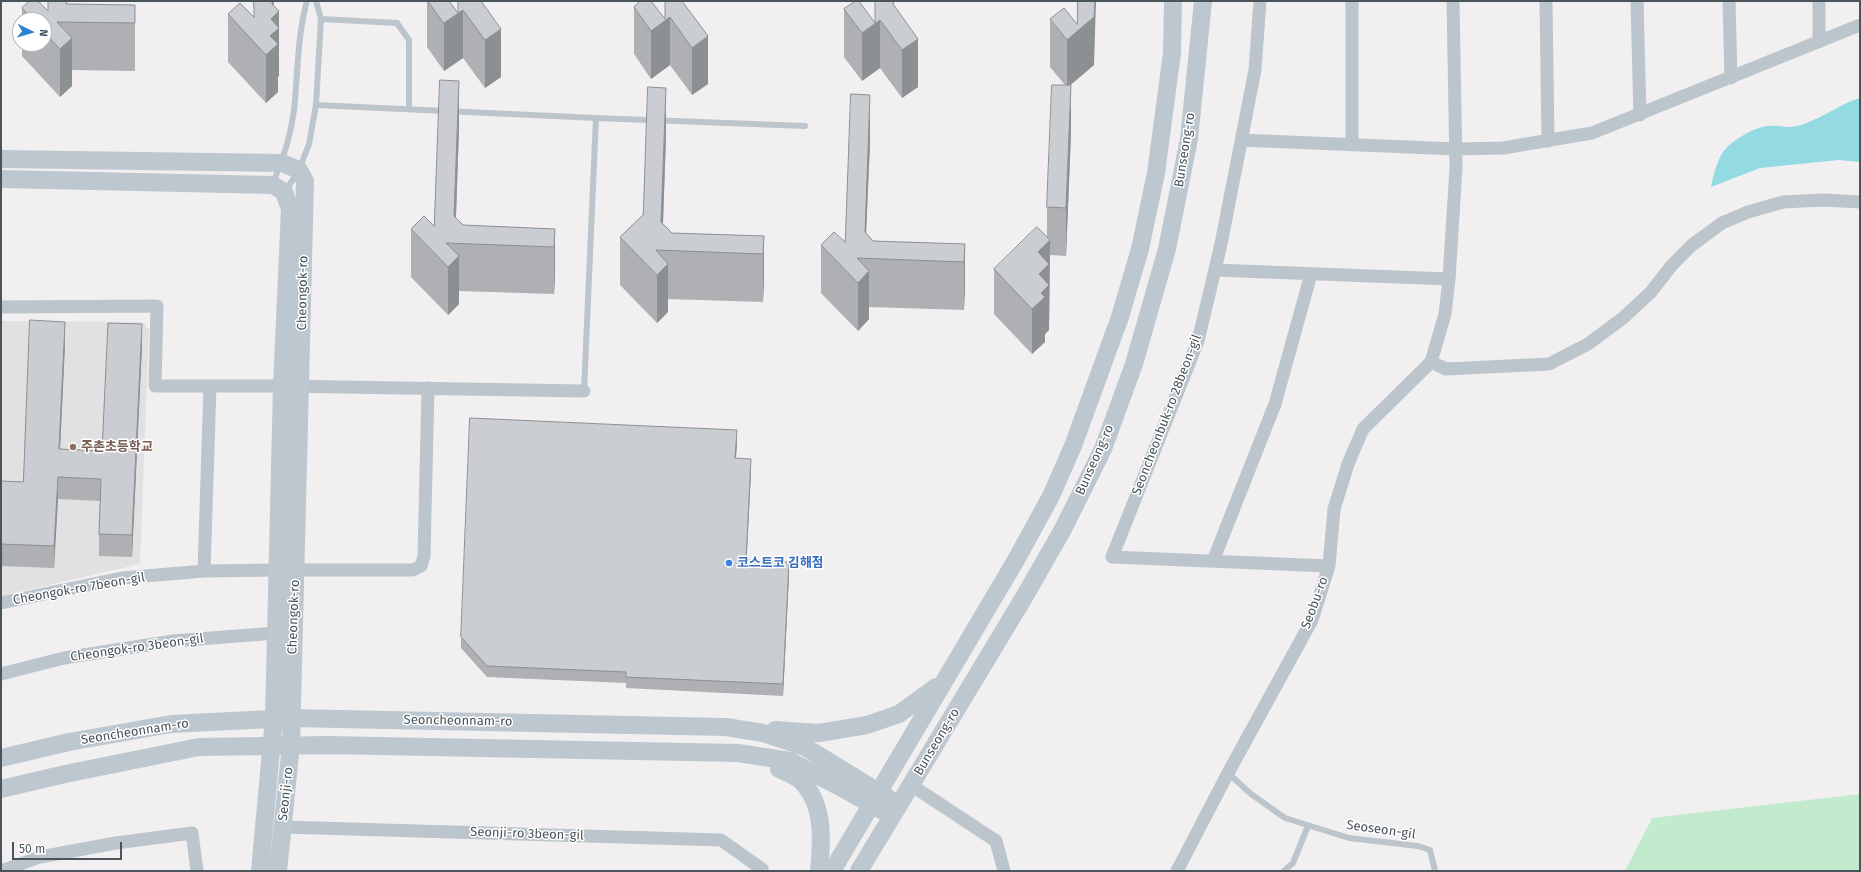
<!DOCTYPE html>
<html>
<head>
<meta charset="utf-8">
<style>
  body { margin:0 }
  #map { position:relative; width:1861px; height:872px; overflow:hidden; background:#f2eff0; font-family:"Fira Sans",sans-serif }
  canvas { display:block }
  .frame { position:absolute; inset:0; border:2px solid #49545b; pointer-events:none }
  .north { position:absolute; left:12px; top:12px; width:40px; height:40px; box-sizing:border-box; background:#fff; border:1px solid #b6bbbd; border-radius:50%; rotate:95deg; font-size:11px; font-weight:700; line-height:16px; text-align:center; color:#49545b }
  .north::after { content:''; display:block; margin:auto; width:14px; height:18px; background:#2c83cf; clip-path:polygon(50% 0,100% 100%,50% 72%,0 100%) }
  .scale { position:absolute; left:12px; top:842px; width:110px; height:18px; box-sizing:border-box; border:2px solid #49545b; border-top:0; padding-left:5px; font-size:12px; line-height:14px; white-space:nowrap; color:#49545b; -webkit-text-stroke:3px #fff; paint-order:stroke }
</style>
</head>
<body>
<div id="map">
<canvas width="1861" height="872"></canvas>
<div class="frame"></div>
<div class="north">N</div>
<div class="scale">50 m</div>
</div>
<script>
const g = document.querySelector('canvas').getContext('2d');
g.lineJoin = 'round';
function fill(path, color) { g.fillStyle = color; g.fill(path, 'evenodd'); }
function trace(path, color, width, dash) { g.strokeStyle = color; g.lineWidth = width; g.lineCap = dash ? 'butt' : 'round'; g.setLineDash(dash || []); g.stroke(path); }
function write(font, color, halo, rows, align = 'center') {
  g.font = font + ' "Fira Sans","Noto Sans KR",sans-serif'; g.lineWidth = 3; g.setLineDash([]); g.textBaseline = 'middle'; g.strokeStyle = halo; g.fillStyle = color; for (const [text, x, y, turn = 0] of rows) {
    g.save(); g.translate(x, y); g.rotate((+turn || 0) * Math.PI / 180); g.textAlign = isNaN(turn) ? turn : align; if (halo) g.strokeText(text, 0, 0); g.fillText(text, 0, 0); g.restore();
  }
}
const education = new Path2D(`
  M1,321L143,322L149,330L140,564L1,596Z`);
const green = new Path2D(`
  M1860,794V871H1625L1652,818Z`);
const water = new Path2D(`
  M1860,98V162L1839,160L1760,168L1711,187C1713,176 1717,161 1723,152C1731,141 1754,127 1768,126C1784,125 1787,130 1804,124C1824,117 1840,104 1860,98Z`);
const lane = new Path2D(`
  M321,19L397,23L409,40V109
  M316,105L596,118L805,126
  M273,183C283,160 291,135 294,110C298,73 297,37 307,1
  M286,190L299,170L309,144L316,105L321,19L316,1
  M584,391L596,118
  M1228,773L1251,794L1285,818L1349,838L1418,846L1430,850L1435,871
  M1284,871L1293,863L1308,826`);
const street = new Path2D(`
  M1260,1L1255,70L1221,244L1198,341L1112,557L1329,566
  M1352,1V145
  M1546,1L1548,141
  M1637,1L1640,115
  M1729,1L1731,78
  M1819,1V42
  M1241,140L1456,149L1503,148L1592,133L1860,25
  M1215,270L1449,279
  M1,307L157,306L155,386H282L584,391
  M1431,362L1446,369L1549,364L1588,344L1623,318L1651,292L1672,265L1692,245L1722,223L1748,212L1783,202L1823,200L1860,202
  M1213,561L1275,404L1311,274
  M295,570H413L421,566L424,556L428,388
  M204,571L210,386
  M1,603L122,578L204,571L277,570
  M1,674L64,658L173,641L276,633
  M911,785L996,841L1004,871
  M283,827L721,840L762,869L761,871
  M1,871L40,857L116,843L192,833L197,871
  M1177,871L1228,773L1312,620L1329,566L1334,509L1348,464L1363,429L1431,362L1445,314L1449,279L1456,168L1453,1`);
const secondary = new Path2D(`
  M1,159L282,163L299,170L305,181L291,745L278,871
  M1,179L273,185L284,192L290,209L282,386L274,718L260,871
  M775,730L819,733L867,725L899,714L936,687
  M1,758L69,742L171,724L291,718L726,727L763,733L805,747L888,798
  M779,769C785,772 794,775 799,779C825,803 822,839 819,871
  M1,789L65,774L199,747L327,745L738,753L790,761L842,788L881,810
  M832,871L1016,560L1051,496L1073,446L1120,317L1140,249L1156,173L1172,53L1173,1
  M859,871L1023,599L1062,531L1103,449L1134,364L1167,249L1189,139L1203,1`);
const wall = new Path2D(`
  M67,1V4L135,5V71L72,70V86L60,97L22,56V44H44V20H22V8L48,11Z
  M427,1H449L458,13V1H481L501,77L485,88L463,58L444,71L427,47Z
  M682,1L708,84L692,95L670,65L651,79L634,54V7L665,19Z
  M875,1H894V5L918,87L902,98L880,68L862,81L844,57V9L875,23Z
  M274,6L279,11V76L278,77V92L266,103L228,62V14L254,17Z
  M1050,19L1094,65L1070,85L1071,133L1066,256L1050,255L1049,330L1045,334V342L1032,354L994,314V269L1047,237V207L1065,85L1050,67Z
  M459,128L456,218L463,225L555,229V276L554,294L459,291V304L448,315L411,277V229L434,226Z
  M666,136L663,224L672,233L764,236L763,302L668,299V312L657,323L620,285V237L643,215Z
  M870,143L866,233L873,241L965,244L964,310L869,307V319L858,331L821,293V245L845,242Z
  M65,344L60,449L102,451L142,346L132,557L99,556V534L100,501L58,499L54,568L1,566V481L23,482Z
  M737,442L736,458L751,471L746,560L789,574L783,696L626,688V683L487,677L461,648V637Z`);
const shadedWall = new Path2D(`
  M272,1H274L273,17L279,11V76L278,77V92L266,103V55Z
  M1095,1H1096L1094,65L1067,88V40Z
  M463,10V58L444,71V23Z
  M670,17V65L651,79V31Z
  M880,20V68L862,81V33Z
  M501,29V77L485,88V40Z
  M708,36V84L692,95V48Z
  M72,38V86L60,97V49Z
  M918,39V87L902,98V50Z
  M459,81V128L455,243L454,216Z
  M1071,85V133L1066,256V208Z
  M666,88V136L662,251L661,222Z
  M870,95V143L865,259V232Z
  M555,229V276L554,294V247Z
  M764,236V284L763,302V254Z
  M1050,240L1049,330L1045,334V342L1032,354V309L1038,252Z
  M965,244V292L964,310V262Z
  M459,256V304L448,315V267Z
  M668,264V312L657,323V275Z
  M869,271V319L858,331V283Z
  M65,322V344L59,471V449Z
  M142,324V346L132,557V535Z
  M737,430V442L735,470V458Z
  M751,459V471L746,572V560Z
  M58,477V499L54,568V546Z
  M789,562V574L783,696V684Z`);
const building = new Path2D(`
  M30,1H38L48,11V1H66V4L135,5V23L57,22L72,38L60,49L44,32V20H33L22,8Z
  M254,1H272V4L279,11L271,19L279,28L270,36L278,44L266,55L228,14L240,3L254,17Z
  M428,1H449L458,13V1H481L501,29L485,40L463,10L444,23Z
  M641,1H651L665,19V1H682L708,36L692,48L670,17L651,31L634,7Z
  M856,1H859L875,23V1H893V4L918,39L902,50L880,20L862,33L844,9Z
  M1078,1H1095L1094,17L1067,40L1050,19L1064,8L1077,24Z
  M440,80L459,81L454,216L463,225L555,229L554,247L446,243L459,256L448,267L411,229L424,216L434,226Z
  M1052,85H1071L1066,208L1047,207Z
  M648,87L666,88L661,222L672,233L764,236L763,254L656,250L668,264L657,275L620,237L643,215Z
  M851,94L870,95L865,232L873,241L965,244L964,262L857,258L869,271L858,283L821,245L834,232L845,242Z
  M1037,227L1050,240L1038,252L1049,264L1039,274L1049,285L1041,293L1045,297L1032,309L994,269Z
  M30,320L65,322L59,449L102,451L108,323L142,324L132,535L99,534L101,479L58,477L54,546L1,544V481L23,482Z
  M470,418L737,430L735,458L751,459L746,560L789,562L783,684L626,677V672L487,666L461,637Z`);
const markers = [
  [73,447,4,"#8d6e63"],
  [729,563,4,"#3f7fe0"]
];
const streetNames = [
  ["Bunseong-ro",1185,150,-81],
  ["Cheongok-ro",303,293,-89],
  ["Seoncheonbuk-ro 28beon-gil",1167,415,-69],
  ["Bunseong-ro",1095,460,-66],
  ["Cheongok-ro 7beon-gil",79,589,-10],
  ["Seobu-ro",1315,603,-70],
  ["Cheongok-ro",294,617,-88],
  ["Cheongok-ro 3beon-gil",137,648,-8],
  ["Seoncheonnam-ro",458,721,1],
  ["Seoncheonnam-ro",135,732,-9],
  ["Bunseong-ro",937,742,-59],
  ["Seonji-ro",286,794,-84],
  ["Seoseon-gil",1381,830,8],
  ["Seonji-ro 3beon-gil",527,834,2]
];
const educationNames = [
  ["주촌초등학교",81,447]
];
const shopNames = [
  ["코스트코 김해점",737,563]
];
fill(education, '#e2e1e1');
fill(green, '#c2ebce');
fill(water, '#94dae3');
trace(lane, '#bcc5cb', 6);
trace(street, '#bcc5cb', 13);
trace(secondary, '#bdc7cf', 18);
fill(wall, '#aeb0b4');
fill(shadedWall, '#8d9092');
fill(building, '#cacdd1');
trace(building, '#8d9092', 1);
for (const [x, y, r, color] of markers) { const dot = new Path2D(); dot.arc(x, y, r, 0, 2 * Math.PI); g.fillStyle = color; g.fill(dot); trace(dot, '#fff', 1.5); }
write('13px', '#49545b', '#fff', streetNames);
write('bold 13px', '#785e54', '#fff', educationNames, 'left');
write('bold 13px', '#366cbe', '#fff', shopNames, 'left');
</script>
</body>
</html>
